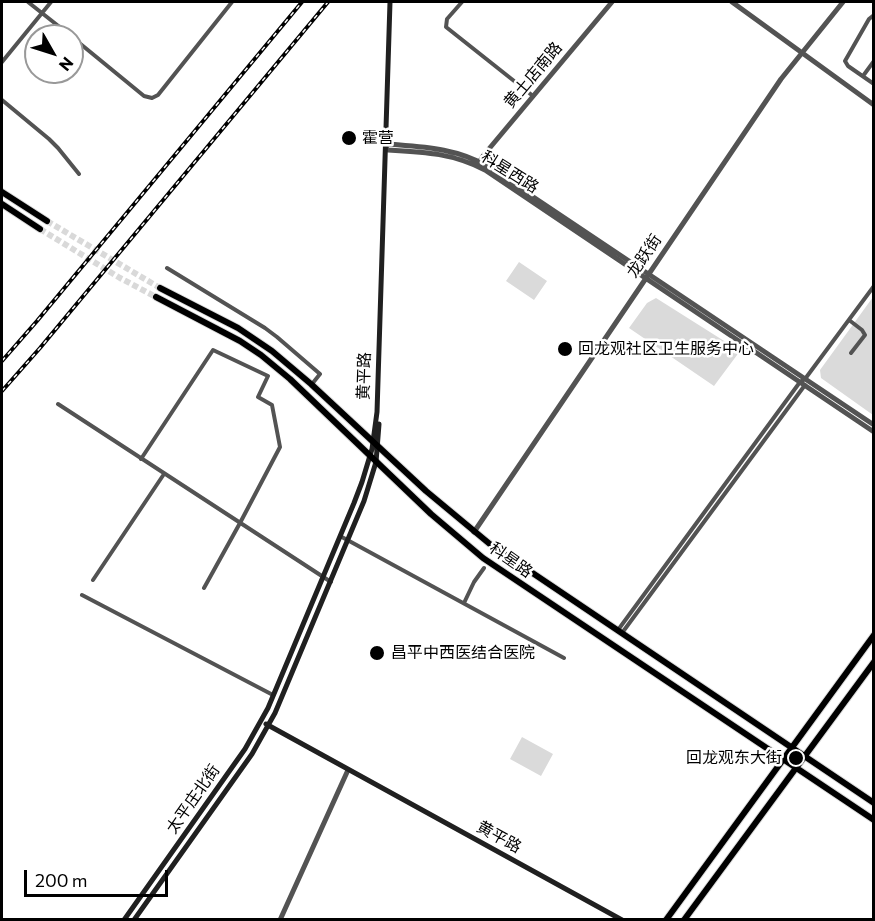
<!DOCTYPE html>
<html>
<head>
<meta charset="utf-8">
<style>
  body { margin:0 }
  #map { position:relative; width:875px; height:921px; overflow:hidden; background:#fff; font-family:Commissioner,sans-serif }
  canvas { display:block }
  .frame { position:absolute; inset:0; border:3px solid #000; pointer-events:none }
  .north { position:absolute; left:24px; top:24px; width:60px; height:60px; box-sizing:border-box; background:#fff; border:2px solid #999; border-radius:50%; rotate:129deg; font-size:16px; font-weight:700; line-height:24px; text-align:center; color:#000 }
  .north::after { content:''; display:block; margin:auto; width:21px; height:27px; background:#000; clip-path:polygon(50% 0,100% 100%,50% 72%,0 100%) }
  .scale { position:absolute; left:24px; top:870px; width:144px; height:27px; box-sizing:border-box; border:3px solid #000; border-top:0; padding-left:8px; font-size:18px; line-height:21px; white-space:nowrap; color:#000; -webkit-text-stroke:4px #fff; paint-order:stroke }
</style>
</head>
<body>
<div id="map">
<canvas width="875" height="921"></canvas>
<div class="frame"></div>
<div class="north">N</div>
<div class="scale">200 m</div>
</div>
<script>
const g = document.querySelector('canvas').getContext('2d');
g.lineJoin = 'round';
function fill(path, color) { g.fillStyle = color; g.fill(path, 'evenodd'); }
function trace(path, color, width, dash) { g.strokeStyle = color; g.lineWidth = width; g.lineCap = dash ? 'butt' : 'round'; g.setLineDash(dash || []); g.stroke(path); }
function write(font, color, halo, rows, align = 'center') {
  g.font = font + ' Commissioner,"Noto Sans SC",sans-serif'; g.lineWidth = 5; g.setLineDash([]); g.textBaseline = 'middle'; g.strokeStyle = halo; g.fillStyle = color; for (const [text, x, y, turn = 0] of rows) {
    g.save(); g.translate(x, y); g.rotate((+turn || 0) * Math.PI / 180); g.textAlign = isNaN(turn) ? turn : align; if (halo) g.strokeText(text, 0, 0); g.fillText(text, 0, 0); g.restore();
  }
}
const green = new Path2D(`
  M519,262L547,281L534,300L506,281Z
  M873,297V415L821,378L820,370Z
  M656,298C684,316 712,333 740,351L714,386L629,328L647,303Z
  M522,737L553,754L541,776L510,759Z`);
const primaryTunnel = new Path2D(`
  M47,221L160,288
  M40,229L120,278L156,297`);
const minor = new Path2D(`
  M28,2L71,36
  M462,2L447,19L446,27L533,96
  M874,15L869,19L845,61L848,66L874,84
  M72,37L144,96L152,98L158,95L232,2
  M2,62L51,2
  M863,76L874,61
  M2,100L49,139L58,148L79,174
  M167,268L265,328L277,337L320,374L312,384
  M849,320L862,330L865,335L851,353
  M58,404L331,582
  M141,459L213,350L268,376L258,397L272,405L280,447L240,523L204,588
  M340,536L564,658
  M93,580L164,474
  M82,595L273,695
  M464,603L474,582L484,568
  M618,630L800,382L805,379L874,286
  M622,633L805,385`);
const tertiary = new Path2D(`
  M732,2L874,105
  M478,165L483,156L612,2
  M874,425L487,166C456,148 424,147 388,144L386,148L388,150C424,152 452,153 485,170L874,432
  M474,532L781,79L843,2
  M280,920L348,770`);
const secondary = new Path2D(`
  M266,724L622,920
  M124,920L245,749L268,708L354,503L362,482L372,449L377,412L390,2
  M134,920L252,754L275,713L364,501L376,462L379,424`);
const primary = new Path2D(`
  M2,192L47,221
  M2,204L40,229
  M160,288L238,328L272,351L311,384L426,491L491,545L874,803
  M156,297L240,341L261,355L290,379L431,514L483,558L874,820
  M666,920L874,635
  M684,920L874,662`);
const rail = new Path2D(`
  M2,361L37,321L302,2
  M2,391L40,348L328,2`);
const markers = [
  [349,138,8,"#000"],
  [565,349,8,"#000"],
  [377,653,8,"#000"],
  [796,758,8,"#000"]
];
const streetNames = [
  ["黄土店南路",533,75,-50],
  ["科星西路",510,172,32],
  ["龙跃街",644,256,-56],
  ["黄平路",364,376,-88],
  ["科星路",511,560,35],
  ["太平庄北街",193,799,-55],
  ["黄平路",499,837,29]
];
const poiNames = [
  ["霍营",362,138],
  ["回龙观社区卫生服务中心",578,349],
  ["昌平中西医结合医院",391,653],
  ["回龙观东大街",782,758,"right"]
];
fill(green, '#dadada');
trace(primaryTunnel, '#d9d9d9', 6, [6, 3]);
trace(primary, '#dbdbdb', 8);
trace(minor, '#535353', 4);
trace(tertiary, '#535353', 5);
trace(secondary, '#202020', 5);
trace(primary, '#000', 6);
trace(rail, '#000', 4);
trace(rail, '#fff', 1.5, [4.5]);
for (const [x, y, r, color] of markers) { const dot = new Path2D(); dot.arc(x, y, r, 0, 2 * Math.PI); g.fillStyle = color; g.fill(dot); trace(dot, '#fff', 2); }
write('16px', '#000', '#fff', streetNames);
write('16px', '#000', '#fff', poiNames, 'left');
</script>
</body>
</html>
